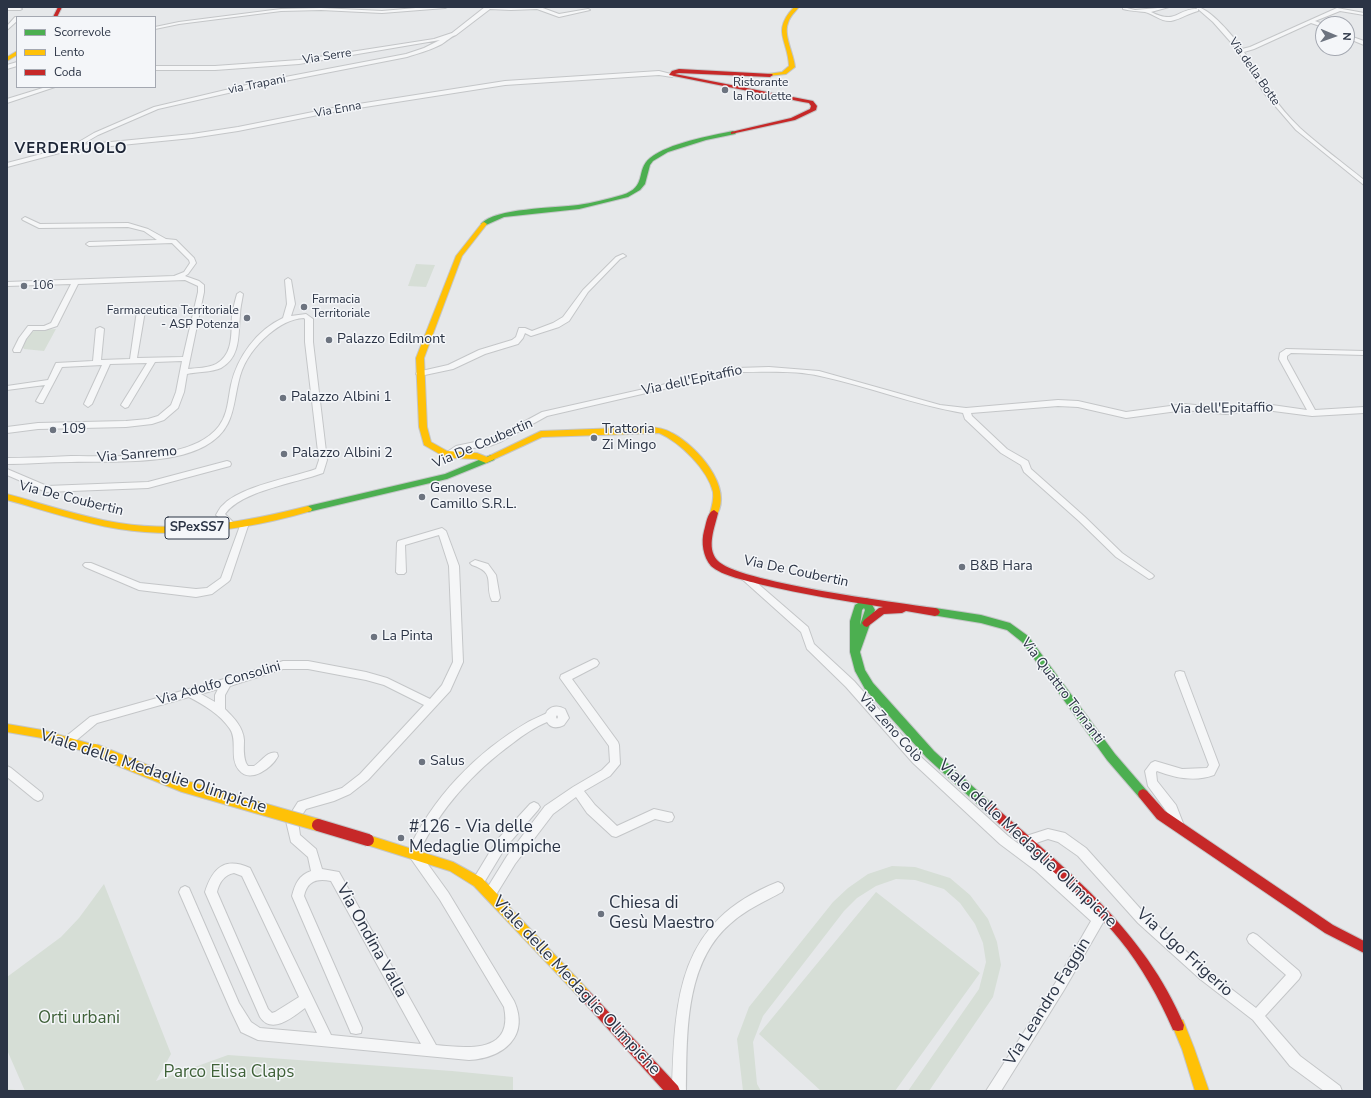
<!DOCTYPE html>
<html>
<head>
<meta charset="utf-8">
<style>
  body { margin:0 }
  #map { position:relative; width:1371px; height:1098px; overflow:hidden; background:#e6e8ea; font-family:"Nunito Sans",sans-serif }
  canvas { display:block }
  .frame { position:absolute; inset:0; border:8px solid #2b3445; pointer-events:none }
  .legend { position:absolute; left:16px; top:16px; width:140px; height:72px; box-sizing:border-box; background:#f4f6f9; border:1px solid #a4a8b1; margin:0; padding:5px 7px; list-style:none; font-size:12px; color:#2b3445 }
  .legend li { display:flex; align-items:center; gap:8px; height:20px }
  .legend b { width:20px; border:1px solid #a4a8b1 }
  .north { position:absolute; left:1315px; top:16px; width:40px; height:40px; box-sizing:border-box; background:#f4f6f9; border:1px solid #a4a8b1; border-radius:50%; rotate:92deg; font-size:11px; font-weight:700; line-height:16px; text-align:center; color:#2b3445 }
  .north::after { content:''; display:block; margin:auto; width:14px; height:18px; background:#6c737f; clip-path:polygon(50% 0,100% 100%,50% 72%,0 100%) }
</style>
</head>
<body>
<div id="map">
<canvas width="1371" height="1098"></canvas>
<div class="frame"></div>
<ul class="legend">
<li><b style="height:5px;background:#4caf50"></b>Scorrevole</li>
<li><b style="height:5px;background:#ffc107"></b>Lento</li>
<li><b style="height:5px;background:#c62828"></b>Coda</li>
</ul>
<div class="north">N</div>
</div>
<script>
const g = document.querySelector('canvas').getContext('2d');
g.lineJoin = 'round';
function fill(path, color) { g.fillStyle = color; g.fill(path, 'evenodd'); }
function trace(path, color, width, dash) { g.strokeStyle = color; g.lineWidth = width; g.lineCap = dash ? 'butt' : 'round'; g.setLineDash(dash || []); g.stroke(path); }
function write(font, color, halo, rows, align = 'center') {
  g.font = font + ' "Nunito Sans",sans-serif'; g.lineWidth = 3; g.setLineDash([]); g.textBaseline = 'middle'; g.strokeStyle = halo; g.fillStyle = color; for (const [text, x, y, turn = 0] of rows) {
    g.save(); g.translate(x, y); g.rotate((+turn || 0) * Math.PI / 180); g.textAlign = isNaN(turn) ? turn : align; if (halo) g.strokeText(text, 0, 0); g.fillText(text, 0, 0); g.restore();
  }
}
const green = new Path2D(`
  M416,264L435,265L426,287L408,286Z
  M56,329L44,351L24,349L21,345C33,327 35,330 56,329Z
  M892,866L915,867L950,878L970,895L988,919L997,942L1001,965L993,997L929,1091H908L979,989L986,962L983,943L975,924L960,903L944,889L915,880L896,879L876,886L857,898L844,911L763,1016L753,1042L757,1084L761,1091H743L737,1039L749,1007L833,902L848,888L868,874Z
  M104,884L171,1054L156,1081L228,1055L452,1071L513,1077V1091H7V1089L25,1091L7,1050V977L61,937L79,918Z
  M876,892L980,973L895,1091H821L759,1034Z`);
const street = new Path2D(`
  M427,7H447L445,8L382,13L321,10L281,11L179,24L155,29V27L179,22L281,9L321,8L382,11Z
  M485,7H540L559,14L588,9L590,10L559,17L537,9L511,10L490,9L456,35C450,37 447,41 442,44C431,50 419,53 407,57L259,86L158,109L98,135L81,145L192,134L238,127L333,108L505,81L659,71L675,75L672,77L659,75L505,85L333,112L238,131L192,138L71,150L7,167V163L72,146L94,133L154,107L259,82L406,54L424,48L440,40L299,64L215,70H155V66H215L299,60L434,39L452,33Z
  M1123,7L1135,10L1169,7L1151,12C1177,25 1176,9 1197,9L1196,7C1209,7 1235,38 1242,49L1250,47L1337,8L1364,13V15L1340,11L1315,21L1323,24V27L1311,23L1254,49L1244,52C1260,79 1277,106 1300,128C1320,146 1343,163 1364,180V185L1296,130L1264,93L1236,48L1213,22L1198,9V11C1189,13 1181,19 1171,21C1161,22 1154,14 1145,12C1137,11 1131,11 1123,9Z
  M7,8H20L22,9L20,10H7Z
  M15,17H19H17V21L7,30V26Z
  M1347,35L1364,41V45L1347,38Z
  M17,62V66L7,69V65Z
  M46,87H55L7,103V99Z
  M25,217L40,224L128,223L148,229L166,239L176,240L194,258L196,263L188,274L185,276L199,281L204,285V292L188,369C196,368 209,368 216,364C234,354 231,332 232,316C233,309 235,301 237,294L240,292L243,294C242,301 240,308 240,315C238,334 241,357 221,368C213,372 196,372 187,374L184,392L178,408L164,420L152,424L126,427L38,429L7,433V427L38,423L126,421L148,419L158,416L171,405L176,392L182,361L155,362L128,407L125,408L121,405L147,363L110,364L92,404L88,407L84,404L102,365L62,367L43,403H40L36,401L45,385L7,390V386L48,380L56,363L93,361L96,329L100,327L104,329L101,360L130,359L137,311L141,309L145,311L137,358L183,357L198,292V286L185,280L78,284L57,326L45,330H33L26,339L20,352H14L13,350L19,338L28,326H44L51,323L71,284L7,286V282L174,276L184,272L190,263L189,260L172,243L89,246L86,244L89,242L157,240L144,231L128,227L39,228L23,220L22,219Z
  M623,254L626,256L620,259L588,292L569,321L559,327L531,336L525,333L523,338L518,344L485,354L453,369L420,376L416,374L417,372L448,365L479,350L512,340L516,337L519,328H525L532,331L553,323L563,317L583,290L616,257Z
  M288,278L291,280L295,304L291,316L306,314L313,319V342L327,460L323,473C296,483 241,491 225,514L235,524L234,526H228L216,515C218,512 220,507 223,505C241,486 291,478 316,469L319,460L305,342V319L304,318C290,319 280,325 269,334C256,345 245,359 240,376C232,405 236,429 205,446C171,465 110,461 71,462C49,462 28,464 7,464V458C28,458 50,457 71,456C112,456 192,462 219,426C228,414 228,399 231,385C237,357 257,330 283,318L287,304L285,280Z
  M1286,349L1364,351V355L1291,353L1287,356V359L1315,410L1364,407V413L1312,416L1258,409L1226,414L1185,410L1126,418L1078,407L1058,406L971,413L972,416L1007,449L1028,461L1031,469L1085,517L1122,553L1152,574L1154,576L1152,578L1149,579L1116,557L1079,521L1024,472L1021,465L1001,453L965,419L963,413C914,405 868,386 820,376C796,370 762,372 737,372L547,416L500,442L490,446L464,449L448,457L444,454L456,446L494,438L542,412L737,368L769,367L819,371L940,405L966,408L1058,400L1078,401L1126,412L1185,404L1226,408L1258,403L1307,410L1279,359L1280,353Z
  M227,461L230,462L231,464L230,466L148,488L46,492L7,475V469L47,486L148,482Z
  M245,520L249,523L230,580L228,582L212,594L196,597L139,590L85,567L83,565L85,563H91L140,583L196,589L207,588L221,578L241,523Z
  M442,528L446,531L459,566L463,662L450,691L368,780L350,794L334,801L306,809L298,821L300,835L316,849L322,869L339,872L436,1045C467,1048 514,1054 504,1007L440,900L407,853C432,798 476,752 528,722C533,719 539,717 545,714C548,712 545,713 548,710C553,705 560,706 565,709L569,718L564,725C558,728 551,729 547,722C535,727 523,735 513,743C473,772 441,808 419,852L448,892L514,1001C530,1037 503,1058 469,1060L258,1040L241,1032L231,1011L179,892L181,888L185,886L189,888L239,1003L251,1022L260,1028L317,1033L305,1008C293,1017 272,1035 260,1017L205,892C213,867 225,857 250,868L331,1035L421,1044L331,881C317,878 307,881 304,896L362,1028L361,1033L356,1034L351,1033L292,896C295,884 299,875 311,871L308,857L291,842L286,821L298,802L342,788L360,774L424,705L384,685L366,680L308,669H283L230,686L225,695V709C234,718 243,727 244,740C244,747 243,755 246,763L248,766H254C261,762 268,750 277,753L278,756C272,768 250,784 239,770C229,758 238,741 230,729C220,714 204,705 189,697L97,723L72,744L68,745L64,744L63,741L64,738L90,717L263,668L283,661H308L366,672L387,678L430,699L442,685L453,662L449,566L439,535L405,545L406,572L404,574H398L396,572L397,543L398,541ZM218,689L215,695V702L201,694ZM557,715L558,717L557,719L556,717ZM234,873L242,876L299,997L275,1012L272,1013L268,1009L217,892C219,883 224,875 234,873Z
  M475,560L488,564L496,575L500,598L498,601H492C484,584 497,573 472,565L470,563Z
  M746,575L749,576L808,627L814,644L854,681L921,757L1008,836L1044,863L1098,911L1101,909L1105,911L1107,915L1105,919L1064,990L1001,1091H986L1056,982L1091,921L1036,871L1000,844L913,763L846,687L807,649L801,632L743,580L741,578L743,576Z
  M594,659L597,660L599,663L597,666L572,679L618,742L619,745L620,764L610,776L584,791L595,805L617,826L654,809L672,813L674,817L672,821L668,822L655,819L616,837L612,836L587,813L576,797L553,814L515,864L494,898L490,900L486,898L484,894L486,890L507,856L545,806L573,787L602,770L610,762L609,746L560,678L561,675Z
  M1180,671L1184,672L1185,675L1219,765L1214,775C1195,782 1175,778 1157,771L1156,772L1157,781L1176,805L1183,823L1181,827L1177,828L1173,827L1167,812L1148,786L1145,771L1151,763L1155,761L1182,769L1207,768L1209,765L1175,675L1176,672Z
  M7,766L11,768L42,793L43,796L42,799L38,801L34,799L7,777Z
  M534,802L538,804L540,807L538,810L505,848L482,886L478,887L474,886L472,882L474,878L497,840L530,804Z
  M1048,829L1065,833L1086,848L1146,915L1208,971L1256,1008L1286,975L1249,943L1247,939L1249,935L1253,933L1257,935L1299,971L1301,975L1299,979L1265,1016L1300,1056L1340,1086L1342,1091H1324L1290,1066L1253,1020L1200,979L1138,923L1078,856L1058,842L1048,839L1027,846L1023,845L1021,841L1023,837Z
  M778,882L782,884L784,888L782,892C764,902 745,910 730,924C684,964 687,1035 686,1091H672C675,997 677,922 778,882Z`);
const fast = new Path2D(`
  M733,131L736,133L735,134L706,140L668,152L653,161L650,165L645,184L640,190L628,197L579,209L504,217L486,225L481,224C494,208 556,208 578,205C592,203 608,199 622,195C648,187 635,170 650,158C669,143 709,136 733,131Z
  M491,455L494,456L495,458L494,460L447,479L308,512L304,509L308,506L445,474Z
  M866,598L869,599L875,610L860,652L865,670L873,683L934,751L993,805L995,808L993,811L989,813L985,811L926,757L865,689L855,671L850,652V621L855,605ZM864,608L865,610L860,625L862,610Z
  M935,608L981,615L1010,623L1028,636L1115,754L1147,791L1148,794L1147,797L1143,799L1139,797L1107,760L1022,642L1007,630L981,623L932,615L930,612L932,609Z`);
const slow = new Path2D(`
  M794,7H799C795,12 790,16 788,23C783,35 794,54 795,67L786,74L768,76V74L782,72L789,66C788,39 771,32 794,7Z
  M17,51V55L7,61V57Z
  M484,222L487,224L462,256L424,358L427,427L431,442L447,451L477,453L487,457L541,431L645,427C655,427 664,428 672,433C697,446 733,486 717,515H711L710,513C712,506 714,499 713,492C708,470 680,442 659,433L542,437L486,463L476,459L451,458L443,456L424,445L419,427L416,358L456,256L482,223Z
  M7,494C44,504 81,517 119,523C183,533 246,522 308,506L312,509L311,511C249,529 183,539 119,529C81,523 44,510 7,500Z
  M7,724L42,730L95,745L99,747L100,750L99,753L95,755L42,738L7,732Z
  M368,835L453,862L482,878L589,991L591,995L589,999L585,1001L581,999L474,886L450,871L364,844L362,840L364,836Z
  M1178,1019L1183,1020L1194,1048L1209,1091H1195L1182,1049L1172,1025L1173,1020Z`);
const jam = new Path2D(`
  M58,7H62L57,17H53Z
  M679,69L772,74L773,75L770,77L679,73L675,74L813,101L817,106L816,110L795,120L731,134V132L791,118L810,109L811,106L809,103L803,102L669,75L672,71Z
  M714,510L718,513C715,527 706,547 717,560C735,582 899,603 935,608L938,609L940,612L938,615L935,616L906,611L902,613L884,614L867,627L864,626L862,623L864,620L879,608L883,607C843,601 803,594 763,585C748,581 722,576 711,566C703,557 701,542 704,531C706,525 707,512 714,510Z
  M1143,789L1147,791L1165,811L1333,925L1364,941V953L1325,933L1157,819L1139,797L1138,794L1139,791Z
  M989,803L993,805C1067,870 1145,931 1184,1025L1183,1030L1178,1031L1173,1030C1159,998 1142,967 1120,940C1081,892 1031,853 985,811L983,808L985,805Z
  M585,989L589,991L678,1086L680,1091H664L581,999L579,995L581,991Z`);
const slowBridge = new Path2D(`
  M95,750L183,786L318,825`);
const jamBridge = new Path2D(`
  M318,825L368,840`);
const markers = [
  [725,90,4,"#6c737f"],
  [24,286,4,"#6c737f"],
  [304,307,4,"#6c737f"],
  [247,318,4,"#6c737f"],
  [329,340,4,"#6c737f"],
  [283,398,4,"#6c737f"],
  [53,430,4,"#6c737f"],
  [594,438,4,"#6c737f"],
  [284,454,4,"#6c737f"],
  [422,497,4,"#6c737f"],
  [962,567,4,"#6c737f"],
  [374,637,4,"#6c737f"],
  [422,762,4,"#6c737f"],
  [401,838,4,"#6c737f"],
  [601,914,4,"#6c737f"]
];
const farStreetnames = [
  ["Via Serre",327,57,-9],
  ["Via della Botte",1254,72,55],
  ["via Trapani",257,85,-11],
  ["Via Enna",338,110,-10]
];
const farPoinames = [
  ["Ristorante",733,83],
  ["la Roulette",733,97],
  ["106",32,286],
  ["Farmacia",312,300],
  ["Territoriale",312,314],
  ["Farmaceutica Territoriale",239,311,"right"],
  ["- ASP Potenza",239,325,"right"]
];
const shields = [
  [197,528,64]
];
const shieldNames = [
  ["SPexSS7",197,528]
];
const poiNames = [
  ["Palazzo Edilmont",337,340],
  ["Palazzo Albini 1",291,398],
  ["109",61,430],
  ["Trattoria",602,430],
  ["Zi Mingo",602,446],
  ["Palazzo Albini 2",292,454],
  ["Genovese",430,489],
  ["Camillo S.R.L.",430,505],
  ["B&B Hara",970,567],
  ["La Pinta",382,637],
  ["Salus",430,762]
];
const streetNames = [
  ["Via dell'Epitaffio",692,381,-12],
  ["Via dell'Epitaffio",1222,409,-1],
  ["Via De Coubertin",483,444,-23],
  ["Via Sanremo",137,455,-5],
  ["Via De Coubertin",71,499,14],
  ["Via De Coubertin",796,572,12],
  ["Via Adolfo Consolini",219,684,-16],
  ["Via Quattro Tornanti",1062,691,53],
  ["Via Zeno Colò",890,728,48]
];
const farDistrictnames = [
  ["VERDERUOLO",71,149]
];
const nearStreetnames = [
  ["Viale delle Medaglie Olimpiche",153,772,18],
  ["Viale delle Medaglie Olimpiche",1027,844,43],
  ["Via Ondina Valla",371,941,61],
  ["Via Ugo Frigerio",1184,953,42],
  ["Viale delle Medaglie Olimpiche",576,986,47],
  ["Via Leandro Faggin",1048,1002,-58]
];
const nearPoinames = [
  ["#126 - Via delle",409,828],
  ["Medaglie Olimpiche",409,848],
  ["Chiesa di",609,904],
  ["Gesù Maestro",609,924]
];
const nearParknames = [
  ["Orti urbani",79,1019],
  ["Parco Elisa Claps",229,1073]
];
fill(green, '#d6ded6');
trace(street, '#c4c6c8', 2);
trace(fast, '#c4c6c8', 2);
trace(slow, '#c4c6c8', 2);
trace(jam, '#c4c6c8', 2);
fill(street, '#f5f6f7');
fill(fast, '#4caf50');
fill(slow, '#ffc107');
fill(jam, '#c62828');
trace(slowBridge, '#c4c6c8', 14, []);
trace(jamBridge, '#c4c6c8', 14, []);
trace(slowBridge, '#ffc107', 12);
trace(jamBridge, '#c62828', 12);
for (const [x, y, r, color] of markers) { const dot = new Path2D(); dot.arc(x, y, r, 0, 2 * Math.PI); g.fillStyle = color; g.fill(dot); trace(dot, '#f4f6f9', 1.5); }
write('12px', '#2b3445', '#f4f6f9', farStreetnames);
write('12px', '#2b3445', '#f4f6f9', farPoinames, 'left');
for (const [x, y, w] of shields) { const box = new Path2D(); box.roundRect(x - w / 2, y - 11, w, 22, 3); g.fillStyle = '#f4f6f9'; g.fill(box); trace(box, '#2b3445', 1); }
write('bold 13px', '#2b3445', null, shieldNames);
write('14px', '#2b3445', '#f4f6f9', poiNames, 'left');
write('14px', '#2b3445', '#f4f6f9', streetNames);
g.letterSpacing = '1px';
write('bold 15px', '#1d2536', '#f4f6f9', farDistrictnames);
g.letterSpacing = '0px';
write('17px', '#2b3445', '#f4f6f9', nearStreetnames);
write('17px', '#2b3445', '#f4f6f9', nearPoinames, 'left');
write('17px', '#3f6138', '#f4f6f9', nearParknames);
</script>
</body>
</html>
